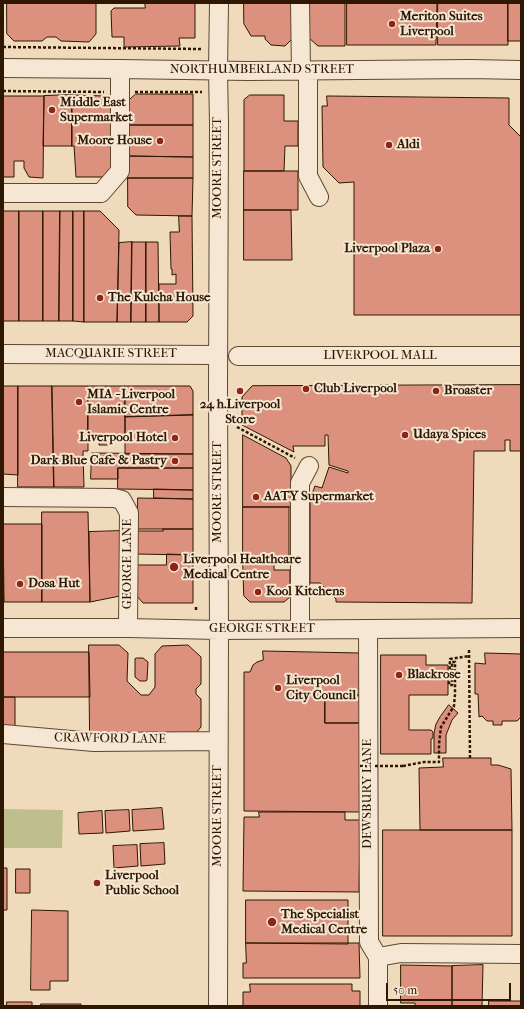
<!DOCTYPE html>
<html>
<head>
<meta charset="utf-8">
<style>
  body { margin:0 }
  #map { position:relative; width:524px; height:1009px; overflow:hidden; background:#f0dabc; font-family:"IM FELL French Canon",serif }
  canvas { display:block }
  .frame { position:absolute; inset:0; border:4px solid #2e1803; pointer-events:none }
  .scale { position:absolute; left:386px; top:983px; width:125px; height:18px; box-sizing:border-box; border:2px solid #2e1803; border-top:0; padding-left:5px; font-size:12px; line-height:14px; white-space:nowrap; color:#2e1803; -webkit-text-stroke:3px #f5e7d3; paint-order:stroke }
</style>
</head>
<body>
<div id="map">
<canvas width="524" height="1009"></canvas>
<div class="frame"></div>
<div class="scale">50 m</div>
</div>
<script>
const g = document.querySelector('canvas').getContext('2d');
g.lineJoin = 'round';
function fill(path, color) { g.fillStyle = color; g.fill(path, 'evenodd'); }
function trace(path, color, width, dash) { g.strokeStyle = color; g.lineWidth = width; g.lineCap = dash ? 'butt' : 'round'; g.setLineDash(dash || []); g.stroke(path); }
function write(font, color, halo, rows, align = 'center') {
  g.font = font + ' "IM FELL French Canon",serif'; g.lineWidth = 4; g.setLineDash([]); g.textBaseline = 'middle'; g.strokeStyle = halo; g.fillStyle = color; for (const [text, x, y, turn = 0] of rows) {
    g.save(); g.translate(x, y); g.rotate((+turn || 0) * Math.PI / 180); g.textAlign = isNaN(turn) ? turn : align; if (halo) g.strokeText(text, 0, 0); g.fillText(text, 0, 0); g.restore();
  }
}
const green = new Path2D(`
  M3,809L63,810L62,848H3Z`);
const building = new Path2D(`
  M7,3H96V34L89,42L61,41L56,37H47L42,41H14L7,34Z
  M145,3H195V38H179L180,46L124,47V37H112L111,11L114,8H145Z
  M244,3H293V38L285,46L271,45L265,39V36H251L244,24Z
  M309,3H345V46H318L309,38Z
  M347,3H437L436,45H347Z
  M438,3H508V45H438Z
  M508,3H521V41H508Z
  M136,94H193V125H127V102Z
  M72,95V146H43L44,96Z
  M72,95L105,96L113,103V170L105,177H76L74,146H72Z
  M250,95H284V121H298V146H285L284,171H244V100Z
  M3,96H44L43,178L29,177L24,168V161H14V177H3Z
  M327,96L509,98V125L521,137V315H354V182L339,183L323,167L322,106H327Z
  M128,125H193V157L127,156Z
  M127,156L193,157V178H128Z
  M244,171H298V210H244Z
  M128,178H193L192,216L136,215L128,207Z
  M244,210H291L292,260H244Z
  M3,211H19V321H3Z
  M19,211H43V321H19Z
  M43,211H60L59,321H43Z
  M60,211H73V321H59Z
  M73,211H84V322L73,321Z
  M84,211H100L119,230L117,322H84Z
  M179,216H192L193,316L187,322H159V284H176V274L172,275V269H171L170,232H179Z
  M132,242H146V322H131Z
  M132,242L131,322H117L119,243Z
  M146,242H158L159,322H146Z
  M521,385V451H510V440H505V451H474L472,603L336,602V599L320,583H310V499L315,486L322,488L329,467L348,473V471L329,465L328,435H325V446H293L294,452L242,425V397L252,386Z
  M3,386H18V475L3,474Z
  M18,386H52L54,487H18Z
  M52,386H88V451H83L84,487H54Z
  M88,386H125V441H112L111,445H99L100,439H88Z
  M125,386H190L193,391V415L125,417Z
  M193,415V454H125V417Z
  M243,435L286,458L291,466V507H243Z
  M92,453L193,454V468H118V479H91Z
  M118,468H193V490L118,489Z
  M154,489L193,490V499L154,498Z
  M138,498L193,499V529H138Z
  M243,507H289V560H243Z
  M42,512H88L90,602H42Z
  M3,517V524L4,602H3Z
  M3,524H42V602H4Z
  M163,529H193V555L135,554L136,531H163Z
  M120,531V596L90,602L89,532Z
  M167,554L193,555V603H143L136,595V565H166Z
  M243,560H274V570H290V597L284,602H250L244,596Z
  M89,645H119L128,653L127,681L141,695H149L155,687V654L162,646L188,645L201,657V684L196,689V694L201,699V727L194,735H90Z
  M263,651L360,653V695H325V723H360V812L244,811V672H250L253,665L257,662L263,660Z
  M3,652H89L90,697H3Z
  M485,653L521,654V717L517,721H502V725H493V721H487L482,716L479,717L478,694H475V663L485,664Z
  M381,655H426V665H448V695H409V730H431L433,732V738L431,739V754H381Z
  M137,658H143L148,662L147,680L146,681H140L135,677V659Z
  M325,695H360V723H325Z
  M3,697H15V728L3,729Z
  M449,705L458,713L452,720L446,735V753H434V733L436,724L440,717Z
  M443,758H491V765H498L511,769L512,830H420L419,768L443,767Z
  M162,808L164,829L133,831L132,810Z
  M129,810L130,831L106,833L105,811Z
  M102,811L103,833L79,834L78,813Z
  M259,812H345V820H360L359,892L243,891L244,817H259Z
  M383,830H512V936H383Z
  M164,843L165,864L141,866L140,844Z
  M137,845L138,866L114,868L113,846Z
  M3,868H7V910H3Z
  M16,869H30V893H16Z
  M246,900H348V944L246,943Z
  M32,910L68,911V981H50V990H31Z
  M246,943H359L360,978H243V963H246Z
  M401,965L452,966V1006H415V1003H401Z
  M483,965L482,1006H452V966Z
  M250,984H352V991H360V1006H243V992H250Z
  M489,1001H521V1006H489Z
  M7,1002H32V1006H7Z
  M41,1004H81V1006H41Z`);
const path = new Path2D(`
  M3,47L203,49
  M3,91L104,92
  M135,92H202
  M237,427L295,458
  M196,607V610
  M469,650L470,758
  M403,766L424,762H439V744L441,727L454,706L455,694V662H452V685H449L450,659L469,656`);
const minor = new Path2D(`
  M300,3L301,71
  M3,68L120,69L248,71L470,69L521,70
  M308,71V176L319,197
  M3,193H101L120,171V69
  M3,354L218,355
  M238,356H521
  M3,497L114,498L122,500L129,513L128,628
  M3,628H128L219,630L521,628
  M300,629V483L309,466
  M368,629L369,942L378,957
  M3,734L94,742L218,741
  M378,957L401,953L521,954
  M218,1006L219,630L218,388L219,124L218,71L219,3
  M378,1006V957`);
const pathBridge = new Path2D(`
  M360,766H403`);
const markers = [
  [392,24,4,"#8f2418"],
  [52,110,4,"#8f2418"],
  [160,141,4,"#8f2418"],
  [389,145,4,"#8f2418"],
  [438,249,4,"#8f2418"],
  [100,298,4,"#8f2418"],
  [306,389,4,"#8f2418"],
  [240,391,4,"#8f2418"],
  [436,391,4,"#8f2418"],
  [79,402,4,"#8f2418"],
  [405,435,4,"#8f2418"],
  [175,438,4,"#8f2418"],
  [175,461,4,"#8f2418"],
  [256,497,4,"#8f2418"],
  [174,567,5,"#8f2418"],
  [20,584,4,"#8f2418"],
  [258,592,4,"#8f2418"],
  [399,675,4,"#8f2418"],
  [278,688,4,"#8f2418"],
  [97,883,4,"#8f2418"],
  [272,922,5,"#8f2418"]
];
const poiNames = [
  ["Meriton Suites",400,17],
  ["Liverpool",400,32],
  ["Middle East",60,103],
  ["Supermarket",60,118],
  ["Moore House",152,141,"right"],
  ["Aldi",397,145],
  ["Liverpool Plaza",430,249,"right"],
  ["The Kulcha House",108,298],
  ["Club Liverpool",314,389],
  ["Broaster",444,391],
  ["MIA - Liverpool",87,395],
  ["Islamic Centre",87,410],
  ["24 h.Liverpool",240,405,"center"],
  ["Store",240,420,"center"],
  ["Udaya Spices",413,435],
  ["Liverpool Hotel",167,438,"right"],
  ["Dark Blue Cafe & Pastry",167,461,"right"],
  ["AATY Supermarket",264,497],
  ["Liverpool Healthcare",183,560],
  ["Medical Centre",183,575],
  ["Dosa Hut",28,584],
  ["Kool Kitchens",266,592],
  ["Blackrose",407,675],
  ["Liverpool",286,681],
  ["City Council",286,696],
  ["Liverpool",105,876],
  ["Public School",105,891],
  ["The Specialist",281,915],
  ["Medical Centre",281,930]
];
const streetNames = [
  ["NORTHUMBERLAND STREET",262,70],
  ["MOORE STREET",218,168,-90],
  ["MACQUARIE STREET",111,354],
  ["LIVERPOOL MALL",380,356],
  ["MOORE STREET",218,492,-90],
  ["GEORGE LANE",128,564,-90],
  ["GEORGE STREET",262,629],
  ["CRAWFORD LANE",110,739,1],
  ["DEWSBURY LANE",368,794,-90],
  ["MOORE STREET",218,816,-90]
];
fill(green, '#bfbe8d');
fill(building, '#dc917e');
trace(building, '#2e1803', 1);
trace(minor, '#5e4831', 20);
trace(path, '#2e1803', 2.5, [3, 2]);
trace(minor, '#f5e7d3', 18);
trace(pathBridge, '#2e1803', 2.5, [3, 2]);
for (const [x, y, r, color] of markers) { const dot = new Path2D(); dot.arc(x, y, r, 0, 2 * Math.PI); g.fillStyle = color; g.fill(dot); trace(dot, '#f5e7d3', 1.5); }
write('bold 13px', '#2e1803', '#f5e7d3', poiNames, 'left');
write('13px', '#2e1803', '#f5e7d3', streetNames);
</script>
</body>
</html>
